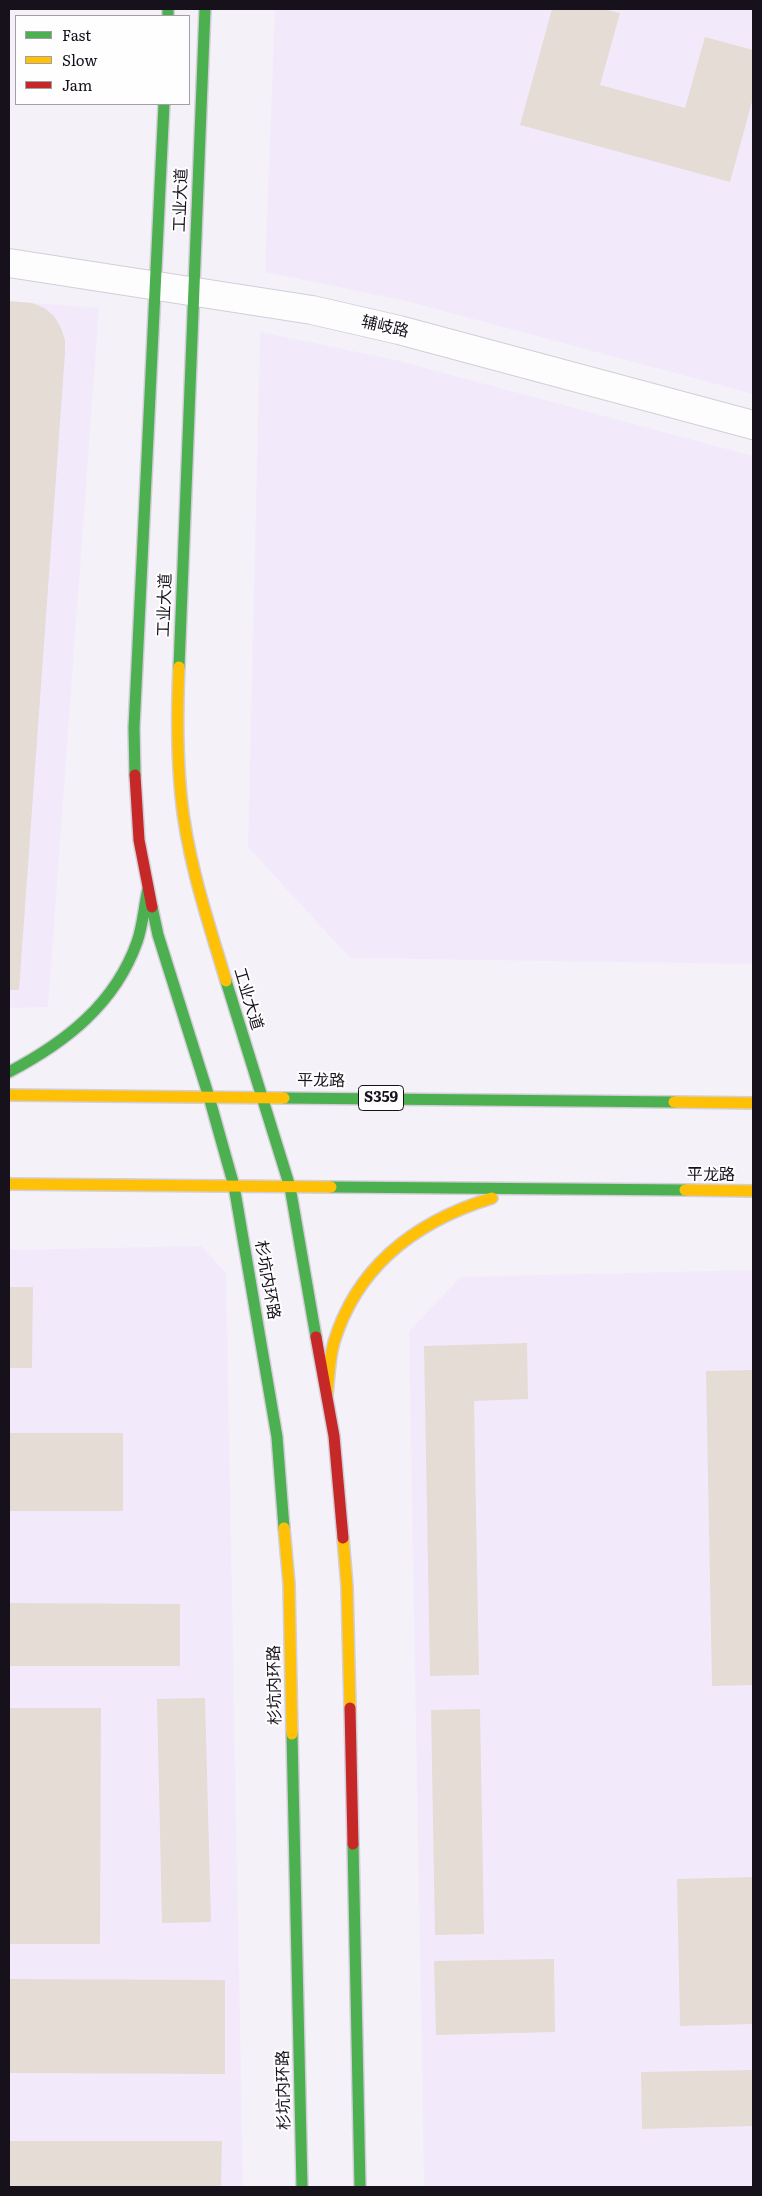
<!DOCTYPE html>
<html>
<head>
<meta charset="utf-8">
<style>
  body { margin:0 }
  #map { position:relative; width:762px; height:2196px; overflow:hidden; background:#f4f1f8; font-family:Literata,serif }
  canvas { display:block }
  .frame { position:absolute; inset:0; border:10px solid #17111c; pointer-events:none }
  .legend { position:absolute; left:15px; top:15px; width:175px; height:90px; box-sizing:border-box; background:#fefefe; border:1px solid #a29fa4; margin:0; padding:6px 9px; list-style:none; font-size:15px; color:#17111c }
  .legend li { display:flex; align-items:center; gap:10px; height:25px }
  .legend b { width:25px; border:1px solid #a29fa4 }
</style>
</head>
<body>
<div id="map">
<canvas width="762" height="2196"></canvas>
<div class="frame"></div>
<ul class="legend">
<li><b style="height:6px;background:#4caf50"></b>Fast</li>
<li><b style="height:6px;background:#ffc107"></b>Slow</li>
<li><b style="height:6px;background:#c62828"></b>Jam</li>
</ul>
</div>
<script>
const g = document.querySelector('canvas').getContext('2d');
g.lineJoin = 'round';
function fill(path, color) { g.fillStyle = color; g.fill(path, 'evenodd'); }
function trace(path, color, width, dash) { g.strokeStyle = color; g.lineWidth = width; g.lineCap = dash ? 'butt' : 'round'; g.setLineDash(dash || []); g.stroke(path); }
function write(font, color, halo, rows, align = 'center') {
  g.font = font + ' Literata,"Noto Sans SC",serif'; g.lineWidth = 4; g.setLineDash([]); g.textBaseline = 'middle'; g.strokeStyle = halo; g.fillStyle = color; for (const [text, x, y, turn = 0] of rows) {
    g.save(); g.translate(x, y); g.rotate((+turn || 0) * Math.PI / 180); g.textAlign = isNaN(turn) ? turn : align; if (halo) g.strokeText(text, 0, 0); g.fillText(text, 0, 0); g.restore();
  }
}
const built = new Path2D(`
  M275,9H753V394L406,301L265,272Z
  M9,301L99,308L48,1007L9,1008Z
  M260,332L392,359L753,456V964L350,958L248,847Z
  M201,1246L226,1273L243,2187H9V1250Z
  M753,1270V2187H424L409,1331L461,1277Z`);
const building = new Path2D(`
  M552,9H603L620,13L600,85L685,108L705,37L753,50V98L730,182L520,125Z
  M9,301L32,303L44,308L54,316L61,328L65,340V353L19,990H9Z
  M9,1287H33L32,1368H9Z
  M527,1343L528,1399L474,1401L479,1675L430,1676L424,1346Z
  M753,1370V1685L712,1686L706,1371Z
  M9,1433H123V1511H9Z
  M9,1603L180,1604V1666H9Z
  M205,1698L211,1922L162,1923L157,1699Z
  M9,1708H101L100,1944H9Z
  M480,1709L484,1934L435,1935L431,1710Z
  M753,1877V2024L680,2026L677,1879Z
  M554,1959L555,2032L436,2035L434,1961Z
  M9,1979L225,1980V2074L9,2073Z
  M753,2070V2126L642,2129L641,2072Z
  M9,2141H222L221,2187H9Z`);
const street = new Path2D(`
  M9,263L312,310L399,330L753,425`);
const fast = new Path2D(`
  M168,9V16
  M179,667L205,9
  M135,775L134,728L164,104
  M152,907L158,935L209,1097L234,1186L277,1437L284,1528
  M226,981L290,1187L316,1337
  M9,1072C66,1042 115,1004 137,942C143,925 144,906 148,889
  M284,1098L674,1102
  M331,1187L685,1190
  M292,1734L302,2187
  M353,1844L360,2187`);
const slow = new Path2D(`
  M179,667C177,710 177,754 181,796C187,859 208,921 226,981
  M9,1095L284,1098
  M674,1102L753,1103
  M9,1184L331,1187
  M685,1190L753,1191
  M327,1395C329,1377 329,1359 334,1342C358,1264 417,1221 492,1198
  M284,1528L289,1584L292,1734
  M343,1538L347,1586L350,1708`);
const jam = new Path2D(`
  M135,775L139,840L152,907
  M316,1337L334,1436L343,1538
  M350,1708L353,1844`);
const shields = [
  [381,1098,45]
];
const shieldNames = [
  ["S359",381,1098]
];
const streetNames = [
  ["工业大道",181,200,-88],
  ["辅岐路",385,327,13],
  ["工业大道",165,605,-88],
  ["工业大道",248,999,73],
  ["平龙路",321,1081,1],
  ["平龙路",711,1175],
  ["杉坑内环路",267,1280,80],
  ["杉坑内环路",275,1685,-91],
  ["杉坑内环路",284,2090,-91]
];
fill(built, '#f2eafb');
fill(building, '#e5dcd5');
trace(street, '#d3ced8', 30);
trace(fast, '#d3ced8', 14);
trace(slow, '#d3ced8', 14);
trace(jam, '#d3ced8', 14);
trace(street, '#fdfdfe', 28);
trace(fast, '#4caf50', 11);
trace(slow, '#ffc107', 11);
trace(jam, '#c62828', 11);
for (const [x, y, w] of shields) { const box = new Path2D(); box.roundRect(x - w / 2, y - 12.5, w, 25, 4); g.fillStyle = '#fefefe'; g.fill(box); trace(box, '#17111c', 1); }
write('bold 15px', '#17111c', null, shieldNames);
write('16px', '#17111c', '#fefefe', streetNames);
</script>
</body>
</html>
